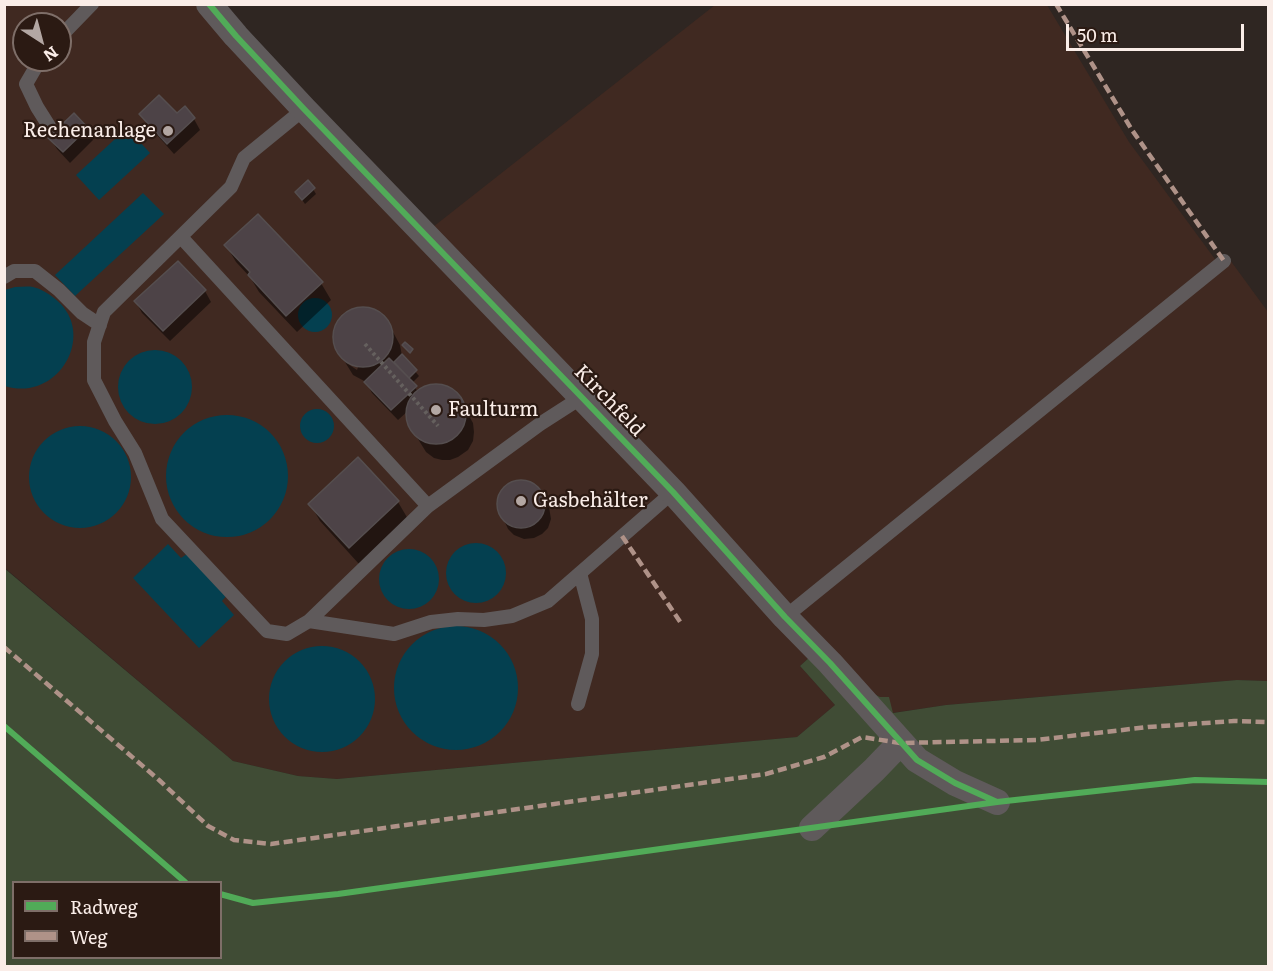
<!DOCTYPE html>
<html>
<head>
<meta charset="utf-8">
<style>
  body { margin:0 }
  #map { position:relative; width:1273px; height:971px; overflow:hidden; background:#2f2622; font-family:Literata,serif }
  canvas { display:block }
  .frame { position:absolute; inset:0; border:6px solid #faede8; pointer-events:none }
  .legend { position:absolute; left:12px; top:881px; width:210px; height:78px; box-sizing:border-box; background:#2b1a13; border:2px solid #7e6e68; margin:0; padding:8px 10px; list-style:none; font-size:18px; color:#faede8 }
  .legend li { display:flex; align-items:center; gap:12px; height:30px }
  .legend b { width:30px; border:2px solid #7e6e68 }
  .north { position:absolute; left:12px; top:12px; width:60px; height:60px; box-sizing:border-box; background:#2b1a13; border:2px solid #7e6e68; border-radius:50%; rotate:144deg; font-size:16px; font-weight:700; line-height:24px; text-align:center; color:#faede8 }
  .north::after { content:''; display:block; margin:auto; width:21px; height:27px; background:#b3a7a3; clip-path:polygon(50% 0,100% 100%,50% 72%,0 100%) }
  .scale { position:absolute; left:1066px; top:24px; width:178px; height:27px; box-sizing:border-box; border:3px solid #faede8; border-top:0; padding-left:8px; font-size:18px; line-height:21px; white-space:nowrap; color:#faede8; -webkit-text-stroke:4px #2b1a13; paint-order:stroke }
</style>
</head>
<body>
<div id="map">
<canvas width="1273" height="971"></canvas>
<div class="frame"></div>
<ul class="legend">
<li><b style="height:8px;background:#51ab58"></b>Radweg</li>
<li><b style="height:8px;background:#af9288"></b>Weg</li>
</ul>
<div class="north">N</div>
<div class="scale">50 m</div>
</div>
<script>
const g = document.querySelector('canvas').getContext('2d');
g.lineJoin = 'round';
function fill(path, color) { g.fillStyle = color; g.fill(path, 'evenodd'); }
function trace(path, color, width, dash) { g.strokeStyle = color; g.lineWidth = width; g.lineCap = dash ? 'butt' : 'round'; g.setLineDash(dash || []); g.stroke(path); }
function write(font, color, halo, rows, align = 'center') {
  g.font = font + ' Literata,serif'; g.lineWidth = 4.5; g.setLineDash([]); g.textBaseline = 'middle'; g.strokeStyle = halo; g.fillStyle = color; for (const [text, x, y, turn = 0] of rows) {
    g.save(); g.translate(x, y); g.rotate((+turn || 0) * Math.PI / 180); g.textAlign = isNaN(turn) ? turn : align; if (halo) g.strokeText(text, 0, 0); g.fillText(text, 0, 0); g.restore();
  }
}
const built = new Path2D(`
  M5,5H200L812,655L800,666L835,705L797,737L337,779L298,776L233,761L5,568ZM24,24H60V60H24Z
  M715,5H1047L1129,142L1220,266L1230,260L1268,312V681L1237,680L946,705L892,713L880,697L872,693L433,227Z`);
const green = new Path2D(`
  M4,568L233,761L298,776L337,779L797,737L835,705L800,666L825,643L872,693L880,697H889L893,713L946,705L1237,680L1268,681V966H5ZM14,882H220V958H14Z`);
const water = new Path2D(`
  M127,128L150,153L99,200L76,175Z
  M143,193L164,214L75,296L55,275Z
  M15,287C21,287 27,286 33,287C41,289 48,293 54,298C99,332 59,403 5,386V290Z
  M298 315a17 17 0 1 1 34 0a17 17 0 1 1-34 0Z
  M118 387a37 37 0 1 1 74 0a37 37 0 1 1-74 0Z
  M300 426a17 17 0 1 1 34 0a17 17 0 1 1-34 0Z
  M166 476a61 61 0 1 1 122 0a61 61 0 1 1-122 0Z
  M29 477a51 51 0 1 1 102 0a51 51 0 1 1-102 0Z
  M446 573a30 30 0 1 1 60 0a30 30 0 1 1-60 0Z
  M168,544L181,558L187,554L227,595L222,601L234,615L199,648L133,578Z
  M379 579a30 30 0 1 1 60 0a30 30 0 1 1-60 0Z
  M394 688a62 62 0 1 1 124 0a62 62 0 1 1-124 0Z
  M269 699a53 53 0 1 1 106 0a53 53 0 1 1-106 0Z`);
const shadow = new Path2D(`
  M184,108L194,119L200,130L174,154L148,125L141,114L177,115Z
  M74,115L87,129L93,140L70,163L57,149L50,138Z
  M313,189L316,194L305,204L297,193Z
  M226,245L321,283L331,300L297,332L259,292L250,277L236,262Z
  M205,291L211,302L170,341L142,313L136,302Z
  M364,308L373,310L381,314L387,321L400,345L402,356L419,376L412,383L418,392L428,386H437L446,387L453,391L459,398L473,423L474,432L473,441L468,450L458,457L450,460H442L434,458L426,452L410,426L407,418L408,411L398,420L372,393L366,382L353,375L345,362L357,370L358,367L342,358L337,349L335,341V330L340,320L347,313L355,309Z
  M358,459L398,502L408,519L359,564L320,521L310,504Z
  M518,481L527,482L537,487L549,507L551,519L548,528L542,534L534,538L524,539L514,535L508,529L498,507L499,497L506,486Z`);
const building = new Path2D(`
  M159,95L177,113L185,106L195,118L167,144L139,114Z
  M74,113L88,128L63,152L48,138Z
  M308,180L315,188L302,200L295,192Z
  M258,214L323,282L286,316L248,275L250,272L224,245Z
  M178,261L206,290L163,331L134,301Z
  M333 337a30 30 0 1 1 60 0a30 30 0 1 1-60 0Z
  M405,342L413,349L410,353L402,345Z
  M402,354L417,370L409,378L394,362Z
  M389,358L417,386L391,410L364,382Z
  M406 414a30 30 0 1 1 60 0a30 30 0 1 1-60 0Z
  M358,457L399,501L349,548L308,504Z
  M497 504a24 24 0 1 1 48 0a24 24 0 1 1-48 0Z`);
const path = new Path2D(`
  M365,344L438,426`);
const lane = new Path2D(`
  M60,37L92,4
  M40,60L26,84L37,107L49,126
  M304,109L244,158L231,187L104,312L94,342V380L115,421L135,453L162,519L267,631L287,634L309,621L428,506L540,424L582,397
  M181,237L428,506
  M4,277L14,271H35L59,290L82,313L100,325
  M785,617L1224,261
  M309,621L394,634L431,622L458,619L484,620L512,616L548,601L673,492
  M578,704L592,654V619L580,573`);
const street = new Path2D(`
  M209,4L236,36L304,109L673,492L785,617L830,663L917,760L955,783L997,802
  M812,828L874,770L900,743`);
const quiet = new Path2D(`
  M1056,4L1132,130L1224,261
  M622,536L681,623
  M4,647L159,780L208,826L234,840L271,844L766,774L824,757L862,737L900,743L1036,740L1148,727L1234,721L1268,722`);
const cycleway = new Path2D(`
  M209,4L236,36L304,109L673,492L785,617L830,663L917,760L955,783L997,802
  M4,726L185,882
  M220,894L253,903L338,894L997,802L1195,780L1268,782`);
const markers = [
  [168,131,6,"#b3a7a3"],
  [436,410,6,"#b3a7a3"],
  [521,501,6,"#b3a7a3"]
];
const poiNames = [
  ["Rechenanlage",156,131,"right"],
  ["Faulturm",448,410],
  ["Gasbehälter",533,501]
];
const streetNames = [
  ["Kirchfeld",609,401,46]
];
fill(built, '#402921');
fill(green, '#404c35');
fill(water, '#044050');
fill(shadow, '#0007');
fill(building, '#4d4347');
trace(building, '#554e4f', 1.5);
trace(path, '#65605e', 4, [3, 3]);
trace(lane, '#5f5a5b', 14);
trace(street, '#5f5a5b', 26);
trace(quiet, '#af9288', 4.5, [9, 4.5]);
trace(cycleway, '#51ab58', 6);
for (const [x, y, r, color] of markers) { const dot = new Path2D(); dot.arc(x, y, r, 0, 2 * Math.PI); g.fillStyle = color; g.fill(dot); trace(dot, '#2b1a13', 2); }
write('20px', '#faede8', '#2b1a13', poiNames, 'left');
write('20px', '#faede8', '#2b1a13', streetNames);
</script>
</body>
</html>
